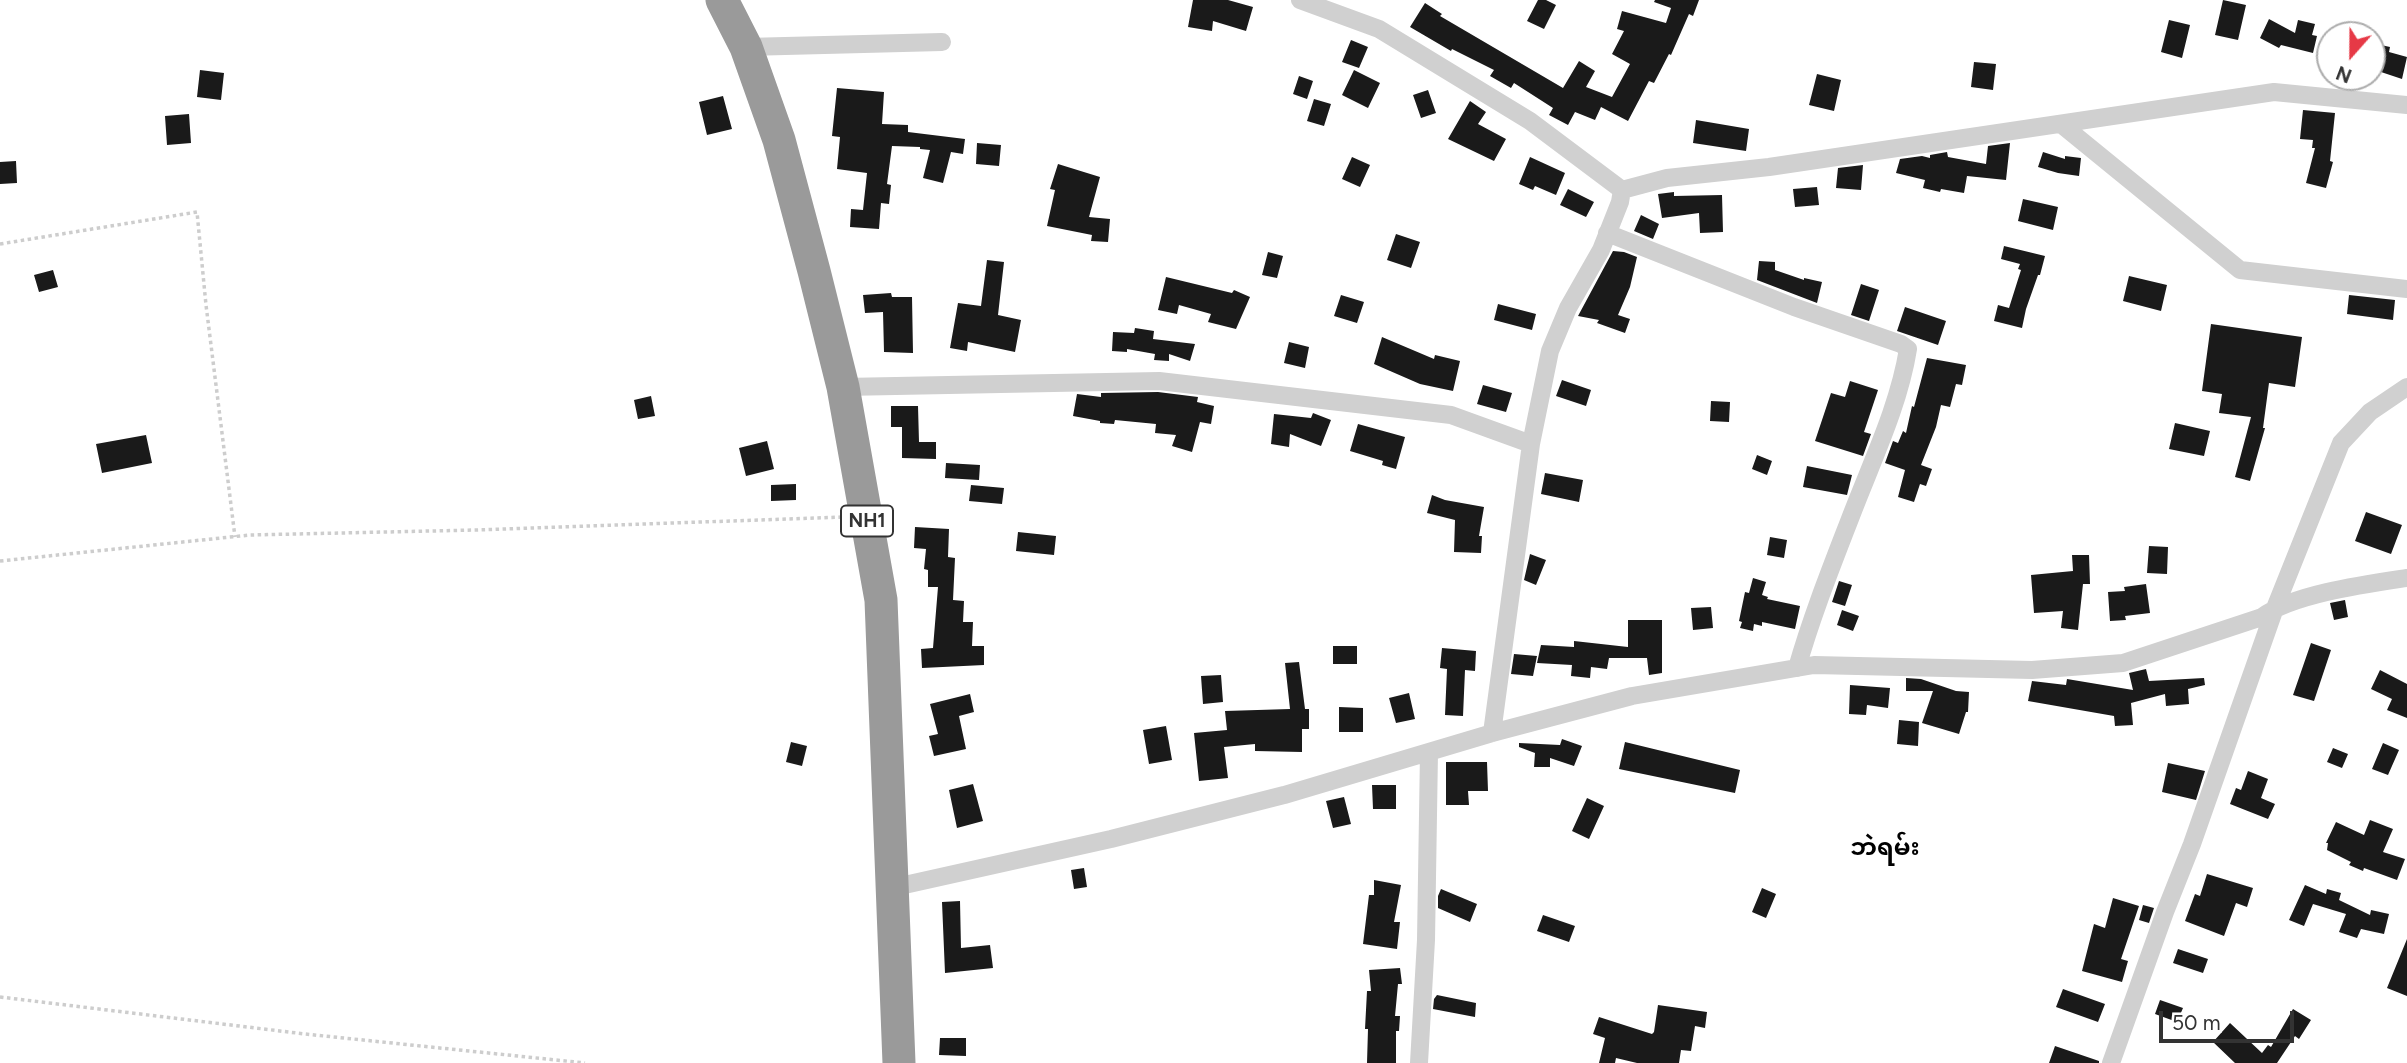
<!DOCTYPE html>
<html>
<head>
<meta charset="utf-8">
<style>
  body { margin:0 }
  #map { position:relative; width:2407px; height:1063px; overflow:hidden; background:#fff; font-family:Figtree,sans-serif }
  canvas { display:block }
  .north { position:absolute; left:2316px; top:21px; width:70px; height:70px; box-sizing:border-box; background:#fff; border:2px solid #adadad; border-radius:50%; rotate:201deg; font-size:19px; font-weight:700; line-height:28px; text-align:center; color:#333 }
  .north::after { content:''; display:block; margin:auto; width:24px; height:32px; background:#e63946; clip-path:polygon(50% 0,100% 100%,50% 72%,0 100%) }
  .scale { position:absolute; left:2159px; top:1011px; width:135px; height:32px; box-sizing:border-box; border:4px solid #333; border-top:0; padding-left:9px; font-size:21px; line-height:24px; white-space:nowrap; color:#333; -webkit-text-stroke:5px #fff; paint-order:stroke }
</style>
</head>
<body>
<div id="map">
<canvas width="2407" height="1063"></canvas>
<div class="north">N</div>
<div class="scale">50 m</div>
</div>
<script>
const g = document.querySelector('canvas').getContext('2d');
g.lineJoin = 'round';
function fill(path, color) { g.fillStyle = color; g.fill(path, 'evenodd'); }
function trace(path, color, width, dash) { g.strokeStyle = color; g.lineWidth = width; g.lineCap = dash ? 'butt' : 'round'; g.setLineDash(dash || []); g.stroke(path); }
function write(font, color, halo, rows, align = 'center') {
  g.font = font + ' Figtree,"Noto Sans Myanmar",sans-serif'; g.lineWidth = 7; g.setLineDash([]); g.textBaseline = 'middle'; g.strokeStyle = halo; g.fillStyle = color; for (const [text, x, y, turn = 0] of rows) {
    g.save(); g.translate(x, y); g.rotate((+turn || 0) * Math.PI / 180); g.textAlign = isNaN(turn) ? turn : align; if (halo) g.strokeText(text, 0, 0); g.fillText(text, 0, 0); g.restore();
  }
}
const building = new Path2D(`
  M1193,0H1228L1253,7L1246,31L1213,21L1212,31L1188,27Z
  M1538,0H1546L1556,5L1544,29L1527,21Z
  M1655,0H1699L1693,16L1689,14L1671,55L1669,54L1654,83L1649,81L1628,121L1601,107L1595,120L1575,112L1568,125L1549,115L1553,108L1514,83L1511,88L1490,76L1494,70L1452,49L1451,51L1410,27L1425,3L1442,14L1440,16L1563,88L1579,61L1595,71L1586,87L1612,97L1630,64L1612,54L1624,31L1617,29L1622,11L1666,23L1671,8L1654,2Z
  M2223,0L2246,5L2238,40L2215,35Z
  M2269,19L2295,33L2298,20L2315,24L2312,35L2317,36L2313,53L2281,45L2279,48L2260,38Z
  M2169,20L2190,25L2182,58L2161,52Z
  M1351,40L1368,47L1359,68L1342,62Z
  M2372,43L2390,47L2389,52L2407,57L2402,79L2372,69Z
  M1974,62L1996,64L1993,90L1971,87Z
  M200,70L224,73L221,100L197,97Z
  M1354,70L1380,83L1368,108L1342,95Z
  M1817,74L1841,80L1834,111L1809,105Z
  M1299,76L1313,81L1307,99L1293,94Z
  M837,88L884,92L882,124L908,125V132L965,139L963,154L951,152L943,183L923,178L930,150L920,149V147L892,146L887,184L891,185L889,204L881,203L879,229L850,227L851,209L863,210L867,173L837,169L840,137L832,136Z
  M1428,90L1436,113L1421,118L1413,95Z
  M723,96L732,129L707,135L699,102Z
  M1314,99L1331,104L1324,126L1307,121Z
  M1470,101L1486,112L1478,124L1506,139L1494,161L1448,139Z
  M2303,110L2335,113L2330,161L2333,162L2326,188L2306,183L2315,148H2312L2313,140L2300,139Z
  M189,114L191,143L167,145L165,116Z
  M1696,120L1749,129L1746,151L1693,143Z
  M977,143L1001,145L999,166L976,164Z
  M2010,143L2006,180L1967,176L1964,193L1941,189L1940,192L1923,188L1925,180L1896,173L1900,159L1922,156L1930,158V155L1947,152L1948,157L1986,164L1988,146Z
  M2043,152L2065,159V156L2081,158L2079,176L2058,173L2038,167Z
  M1352,157L1370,165L1360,187L1342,179Z
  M1530,157L1565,173L1556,195L1535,186L1533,190L1519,184Z
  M16,161L17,183L0,184V162Z
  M1058,164L1100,177L1089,217L1110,219L1108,242L1091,241L1092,235L1047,226L1055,190L1050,189Z
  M1863,165L1861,190L1836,188L1838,168Z
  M1817,187L1819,205L1795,207L1793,189Z
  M1568,189L1594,202L1586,217L1560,205Z
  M1674,192V196L1722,195L1723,232L1700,233L1699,213L1662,218L1658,194Z
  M2023,199L2058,207L2053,230L2018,221Z
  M1641,215L1659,224L1653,239L1634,231Z
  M1396,234L1420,242L1411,268L1387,260Z
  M2004,246L2045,256L2040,275H2038L2026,309L2022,328L1994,321L1998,305L2009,308L2021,270L2018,269L2020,264L2001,259Z
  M1613,251L1624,252L1637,257L1630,287L1618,315L1630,319L1625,333L1597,323L1599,320L1578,316Z
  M1268,252L1283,256L1277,278L1262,275Z
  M987,260L1004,262L998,315L1021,320L1015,352L968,342L967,351L950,348L958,303L981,306Z
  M1759,261L1775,262V270L1804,280V278L1822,282L1817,303L1757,280Z
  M53,270L58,287L39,292L34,275Z
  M2129,276L2167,285L2161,311L2123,301Z
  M1166,277L1232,293L1234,290L1250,297L1236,329L1208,322L1211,314L1179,305L1177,314L1158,310Z
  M1861,284L1879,290L1869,321L1851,315Z
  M891,293L892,297H912L913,353L884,352L883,312L865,313L863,295Z
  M1341,295L1364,302L1357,323L1334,316Z
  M2349,295L2395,300L2393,320L2347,314Z
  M1498,304L1536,314L1532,330L1494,320Z
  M1905,307L1946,321L1938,345L1897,331Z
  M2211,324L2302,337L2295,387L2269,383L2263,428H2265L2250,481L2235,477L2251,417L2219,413L2222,394L2202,391Z
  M1135,328L1154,331L1153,339L1195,344L1190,361L1169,354V361L1154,360L1155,354L1127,349V352L1112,351L1113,332L1134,333Z
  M1382,337L1434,359L1435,355L1460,361L1453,391L1420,384L1374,364Z
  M1289,342L1309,347L1305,368L1284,363Z
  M1927,358L1966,365L1962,385L1956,384L1950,407L1941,405L1936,427L1921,465L1932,469L1926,486L1920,484L1914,502L1898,497L1905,470L1885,463L1893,441L1898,443L1903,431L1906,433L1912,406L1914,407Z
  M1562,380L1591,390L1586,406L1556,396Z
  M1850,381L1878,390L1864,432L1871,434L1863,456L1815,441L1831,393L1845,397Z
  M1483,385L1512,393L1506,412L1477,404Z
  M1158,392L1198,397L1197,402L1214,406L1211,424L1200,422L1192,452L1172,446L1176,435L1155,433L1156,424L1115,420L1114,424L1100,423V421L1073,416L1077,394L1101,397V393Z
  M651,396L655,416L638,419L634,400Z
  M1711,401L1730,402L1729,422L1710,421Z
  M891,406H918L919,442H936V459L902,458V427H891Z
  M1313,413L1331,420L1321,446L1290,434L1289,447L1271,444L1274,414L1311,418Z
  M2175,423L2210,431L2204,456L2169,449Z
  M1358,424L1405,437L1396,469L1382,465L1383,461L1350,451Z
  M146,435L152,463L102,473L96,444Z
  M767,441L774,469L746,476L739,448Z
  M1757,455L1772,461L1767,475L1752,469Z
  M946,463L980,465L979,480L945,478Z
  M1807,466L1852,475L1847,495L1803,487Z
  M1545,473L1583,480L1579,502L1541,494Z
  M796,484V500L771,501V485Z
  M971,485L1004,488L1002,504L969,501Z
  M1432,495L1445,500L1484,507L1479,536H1482L1481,553L1454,552L1455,520L1427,513Z
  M2366,512L2402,525L2391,554L2355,541Z
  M915,527L949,529L948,557L955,558L953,600L964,601L963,622H973L972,646H984V665L922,668L921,649L933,648L938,587H928V570L924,569L926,549L914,548Z
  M1018,532L1056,536L1054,555L1016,551Z
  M1770,537L1787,540L1784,558L1767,555Z
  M2149,546L2168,547L2167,574L2147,573Z
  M1530,554L1546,560L1536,585L1524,580Z
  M2072,555H2089L2090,584H2083L2078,630L2061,628L2063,611L2034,613L2031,575L2073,571Z
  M1753,578L1766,582L1762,595L1768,597L1767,599L1800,606L1795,629L1762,622V626L1754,624L1753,631L1740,628L1742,622L1739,621L1745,592L1749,593Z
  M1839,581L1852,585L1845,606L1832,602Z
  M2146,584L2150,613L2125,616L2126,620L2110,621L2108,592L2125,591L2124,587Z
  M2345,600L2348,617L2334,620L2330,603Z
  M1711,607L1713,628L1693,630L1691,608Z
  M1842,610L1859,616L1853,631L1837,625Z
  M1628,620H1662V673L1649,675L1647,658H1609L1607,669L1591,667L1590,678L1571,676L1572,665L1537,663L1541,645L1574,647V641L1628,647Z
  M2311,643L2331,650L2314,701L2293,695Z
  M1333,646H1357V664H1333Z
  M1442,648L1476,651L1475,671L1465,670L1463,716L1445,715L1447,669L1440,668Z
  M1514,654L1537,656L1533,676L1511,674Z
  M1299,662L1305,709H1309V729H1302V752L1255,751V744L1224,747L1228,778L1199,781L1194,733L1227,730L1225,711L1290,709L1285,663Z
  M2146,669L2149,681L2204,678L2205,685L2188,689L2189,704L2166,706L2165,694L2131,703L2133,725L2115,726L2114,716L2028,701L2032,681L2066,685L2067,679L2133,690L2129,673Z
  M2380,670L2407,684V718L2387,710L2392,699L2371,689Z
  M1221,675L1223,702L1203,704L1201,676Z
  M1906,678L1921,679L1956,691L1969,692L1968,712H1966L1959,734L1922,723L1933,691H1906Z
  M1850,685L1890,688L1888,708L1867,705L1866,715L1849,714Z
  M1409,693L1415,719L1396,723L1389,698Z
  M970,694L974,712L959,716L966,749L934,756L929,736L938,734L930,704Z
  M1339,707L1363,708V732H1339Z
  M1899,720L1919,722L1918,746L1897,744Z
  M1166,726L1172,760L1149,764L1143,730Z
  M1562,739L1582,746L1574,766L1550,758V767H1534L1535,753L1519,747V743L1560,745Z
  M791,742L807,746L802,766L786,762Z
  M1625,742L1740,770L1735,793L1619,769Z
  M2383,743L2399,750L2388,775L2372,769Z
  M2333,748L2348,754L2342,768L2327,762Z
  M1446,762H1487L1488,791H1468L1469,805H1446Z
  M2168,763L2205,771L2196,800L2162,792Z
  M2248,771L2268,779L2261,798L2275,804L2268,819L2230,804L2236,788L2241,790Z
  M973,784L983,821L957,828L949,790Z
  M1372,785H1396V809H1373Z
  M1344,797L1351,824L1333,828L1326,801Z
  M1587,798L1604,806L1589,839L1572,831Z
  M2370,820L2393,829L2383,852L2405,859L2397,880L2364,868L2363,871L2349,865L2351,862L2327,850L2328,843H2326L2336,822L2364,835Z
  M1084,868L1087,887L1074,889L1071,870Z
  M2207,874L2253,888L2247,907L2236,903L2224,936L2185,921L2195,894L2200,896Z
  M1374,880L1401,885L1394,922H1400L1397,949L1363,944L1369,895H1374Z
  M2305,885L2326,894L2327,889L2341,893L2339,900L2370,915L2371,910L2389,914L2384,934L2361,929L2357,938L2339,932L2346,914L2313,904L2304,926L2289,920Z
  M1762,888L1776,894L1766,918L1752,912Z
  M1441,889L1477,904L1470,922L1438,908V896Z
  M2113,898L2139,906L2121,959L2128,961L2122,982L2082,971L2094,924L2105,928Z
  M960,901L961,948L990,945L993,968L945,973L942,902Z
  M2143,905L2154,908L2149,923L2139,920Z
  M1543,915L1575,926L1569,942L1537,931Z
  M2407,939V996L2387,988Z
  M2178,949L2208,959L2203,973L2173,963Z
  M1400,968L1402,984H1398L1395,1016H1400L1399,1031H1396V1063H1367L1368,1029H1365L1367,991H1371L1369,970Z
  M2063,989L2105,1004L2098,1022L2056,1007Z
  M1437,995L1476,1003L1475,1017L1433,1009L1434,999Z
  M2160,1000L2183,1008L2177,1022L2155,1014Z
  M1658,1005L1707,1012L1705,1028L1695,1026L1691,1051L1681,1050L1679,1063H1637L1616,1058L1615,1063H1599L1605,1038L1593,1034L1599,1017L1652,1034L1654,1032Z
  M2293,1009L2311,1020L2299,1039L2295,1036L2277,1063H2235L2213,1042L2230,1023L2262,1053L2268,1045L2271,1047Z
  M940,1038H966V1056L939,1055Z
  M2055,1046L2099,1061V1063H2049Z`);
const path = new Path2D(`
  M0,244L197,212L206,305L235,537
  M0,561L250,535L476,530L843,517
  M0,997L305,1034L585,1063`);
const street = new Path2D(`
  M1300,0L1379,29L1530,121L1622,190
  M746,47L942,42
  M2061,124L2240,270L2407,289
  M1607,233L1794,307L1901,344L1908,349C1899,405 1873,459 1853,511C1833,563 1812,615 1797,668
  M843,387L1159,381L1451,415L1531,444
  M1492,733L1531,444L1550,351L1568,308L1601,250L1620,202L1622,190L1667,178L1769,167L2274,92L2407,105
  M891,888L1111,839L1284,795L1492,733L1632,696L1814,665L2032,670L2123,663L2262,617C2293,594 2367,584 2407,578
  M1419,1063L1426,940L1429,752
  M2111,1063L2165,912L2192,844L2275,608L2341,443L2370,412L2407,387`);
const highway = new Path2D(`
  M722,0L746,47L779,140L814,271L843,387L881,600L899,1063`);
const shields = [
  [867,521,52]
];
const shieldNames = [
  ["NH1",867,521]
];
const quarterNames = [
  ["ဘဲရမ်း",1885,848]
];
fill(building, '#1a1a1a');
trace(path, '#cdcdcd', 3.5, [3.5, 3.5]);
trace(street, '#d0d0d0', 18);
trace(highway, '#9a9a9a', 33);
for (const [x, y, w] of shields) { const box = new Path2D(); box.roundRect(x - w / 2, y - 15.5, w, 31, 5); g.fillStyle = '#fff'; g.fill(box); trace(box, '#333', 2); }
write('bold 19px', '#333', null, shieldNames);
write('bold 24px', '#000', '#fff', quarterNames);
</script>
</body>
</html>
